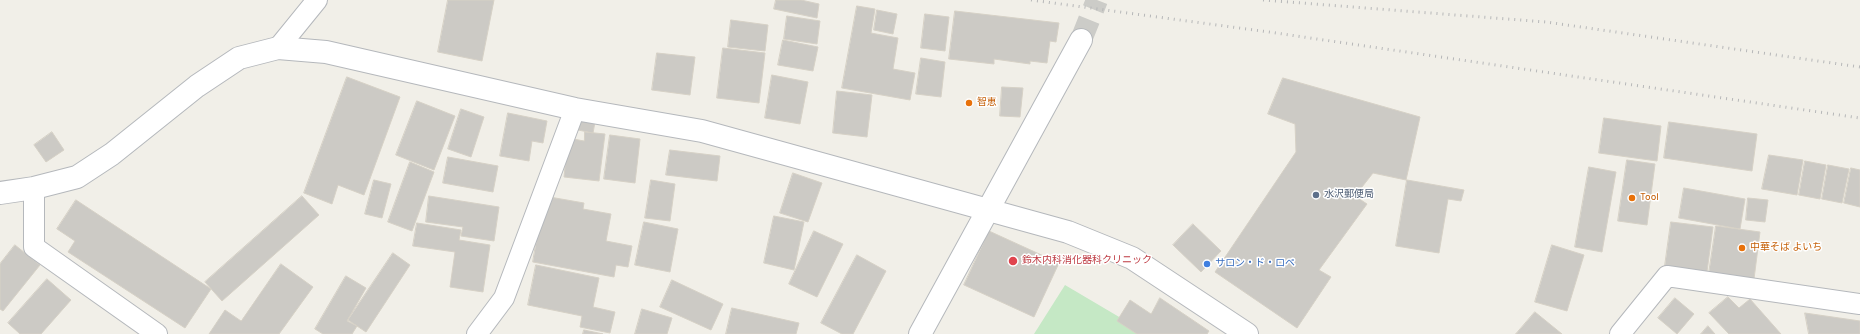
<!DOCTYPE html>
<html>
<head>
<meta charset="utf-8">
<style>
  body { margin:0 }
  canvas { display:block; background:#f1efe8 }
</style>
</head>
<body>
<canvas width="1860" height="334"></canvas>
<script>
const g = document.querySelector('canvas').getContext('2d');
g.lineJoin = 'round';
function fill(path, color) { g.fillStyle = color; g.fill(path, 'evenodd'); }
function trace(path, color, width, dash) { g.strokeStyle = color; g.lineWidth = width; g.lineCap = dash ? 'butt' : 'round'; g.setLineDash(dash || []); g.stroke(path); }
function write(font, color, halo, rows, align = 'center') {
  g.font = font + ' Overpass,"Noto Sans JP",sans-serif'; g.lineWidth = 3; g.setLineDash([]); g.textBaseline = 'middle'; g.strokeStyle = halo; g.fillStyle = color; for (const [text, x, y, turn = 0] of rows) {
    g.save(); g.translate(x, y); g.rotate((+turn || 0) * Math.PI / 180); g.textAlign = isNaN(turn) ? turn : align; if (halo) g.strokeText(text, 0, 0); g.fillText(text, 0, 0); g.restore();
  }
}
const green = new Path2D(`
  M1065,285L1148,334H1034Z`);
const building = new Path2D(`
  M448,0H494L482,61L438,52Z
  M776,0H801L819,4L817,18L774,9Z
  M857,6L875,9L871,33L898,38L893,69L915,73L910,100L842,88Z
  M877,10L897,14L893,34L874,30Z
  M955,11L1059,23L1056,42L1050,41L1047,63L1030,61V64L994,59V64L949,59Z
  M925,14L949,17L945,51L921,48Z
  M787,16L820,21L817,44L784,39Z
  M731,20L768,25L765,51L728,47Z
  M783,40L818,47L813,71L778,65Z
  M723,48L765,53L759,103L717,98Z
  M657,53L695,57L690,95L652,90Z
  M921,58L945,62L941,97L916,94Z
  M772,75L808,82L800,124L765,118Z
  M347,77L400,97L364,195L338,185L332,204L304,193Z
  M1283,78L1420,117L1406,180L1373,173L1355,196L1367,204L1319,270L1331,277L1297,328L1215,272L1296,152L1295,124L1268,114Z
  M1002,87L1023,88L1020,117L1000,116Z
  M837,91L872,95L867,137L833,133Z
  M417,101L455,116L434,170L396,155Z
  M461,109L484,117L471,157L448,149Z
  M508,113L547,121L543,143L532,141L529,161L500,156Z
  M576,113L596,117L593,133L573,129Z
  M1604,118L1661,126L1657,161L1599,153Z
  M1669,122L1757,134L1752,171L1664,158Z
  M52,132L64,150L46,162L34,145Z
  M585,132L605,134L599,181L564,177L568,138L584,141Z
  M610,135L640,139L635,183L604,179Z
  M670,150L720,156L717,181L666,175Z
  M1769,155L1803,160L1797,195L1762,189Z
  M448,157L498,166L493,192L443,183Z
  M1627,160L1655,164L1647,225L1618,221Z
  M1805,161L1826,165L1820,199L1799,195Z
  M410,162L434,172L412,231L388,222Z
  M1828,165L1849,169L1842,203L1822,199Z
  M1589,167L1616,172L1602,252L1575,247Z
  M1851,168L1860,170V207L1844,203Z
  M793,173L822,183L808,222L780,213Z
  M374,180L391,184L382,218L365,214Z
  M651,180L675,184L670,221L645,218Z
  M1407,180L1464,190L1461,201L1448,199L1439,253L1396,246Z
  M1684,188L1745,199L1740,229L1679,218Z
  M302,196L319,215L222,301L205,282Z
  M429,196L499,207L494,241L461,236L463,227L426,222Z
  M544,196L584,203L583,209L611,214L606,241L632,246L628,267L616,265L614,277L533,262Z
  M1748,198L1768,200L1765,222L1746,220Z
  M76,200L211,289L185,328L68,252L75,241L57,229Z
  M774,216L804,222L794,270L764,263Z
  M644,222L678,229L670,272L635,265Z
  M1671,222L1713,227L1706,279L1664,273Z
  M417,223L461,230L459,240L490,245L483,292L450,287L455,252L413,246Z
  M1193,224L1221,251L1201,272L1173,245Z
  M1716,226L1760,232L1754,279L1709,273Z
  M814,231L843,244L817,297L789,284Z
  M989,231L1059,263L1034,317L964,285Z
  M15,245L40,265L3,311L0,309V264Z
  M1552,245L1584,255L1567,311L1535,302Z
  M393,253L410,265L366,332L348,320Z
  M857,255L886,271L853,334H842L821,323Z
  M281,264L313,287L279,334H209L225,310L241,321Z
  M536,265L599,278L593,307L615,312L610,333L580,327L582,316L528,305Z
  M346,276L366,288L347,321L357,326L352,334H323L315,329Z
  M47,279L71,300L41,334H20L8,323Z
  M672,280L723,304L711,330L660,307Z
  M1728,297L1739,308L1750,299L1781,334H1729L1709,313Z
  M1160,298L1209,331L1207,334H1137L1117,321L1130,300L1151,314Z
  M1675,298L1694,314L1677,334L1658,318Z
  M732,308L799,323L796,334H726Z
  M642,309L672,318L667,334H635Z
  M1535,312L1562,334H1516Z
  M1805,313L1860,321V334H1809Z
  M1708,326L1715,334H1701Z
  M584,330L603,334H583Z`);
const tertiaryTunnel = new Path2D(`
  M1081,40L1097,0`);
const minor = new Path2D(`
  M278,48L317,0
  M34,188V247L157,334
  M477,334L504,298L575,109
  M1620,334L1667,276L1860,304`);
const tertiary = new Path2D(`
  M0,193L34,188L77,177L112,154L197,86L239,58L278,48L326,52L575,109L702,131L1068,232L1132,258L1247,334
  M920,334L1081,40`);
const rail = new Path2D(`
  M1031,0L1269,32L1860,118
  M1263,0L1546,22L1860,67`);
const markers = [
  [969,103,4,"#e8710a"],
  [1316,195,4,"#5c6f8a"],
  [1632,198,4,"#e8710a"],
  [1742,248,4,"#e8710a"],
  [1013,261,5,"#e0444e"],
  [1207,264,4,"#3f7fe0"]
];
const foodNames = [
  ["智恵",977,103],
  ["Tool",1640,198],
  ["中華そば よいち",1750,248]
];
const serviceNames = [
  ["水沢郵便局",1324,195]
];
const healthNames = [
  ["鈴木内科消化器科クリニック",1022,261]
];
const shopNames = [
  ["サロン・ド・ロペ",1215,264]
];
fill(green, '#c5e8c5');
fill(building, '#cccac5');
trace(building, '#d6d1c6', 1);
trace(tertiaryTunnel, '#ccccc8', 22, [22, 11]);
trace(minor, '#b5b8bc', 22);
trace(tertiary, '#b5b8bc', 24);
trace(minor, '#fff', 20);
trace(tertiary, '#fff', 22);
trace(rail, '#b6b7b8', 3, [1, 5]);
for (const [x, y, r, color] of markers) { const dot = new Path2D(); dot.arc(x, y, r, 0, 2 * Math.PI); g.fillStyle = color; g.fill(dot); trace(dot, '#fff', 1.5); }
write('10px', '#c56008', '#fff', foodNames, 'left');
write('10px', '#4e5e75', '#fff', serviceNames, 'left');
write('10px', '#be3a42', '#fff', healthNames, 'left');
write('10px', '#366cbe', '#fff', shopNames, 'left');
</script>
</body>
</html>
